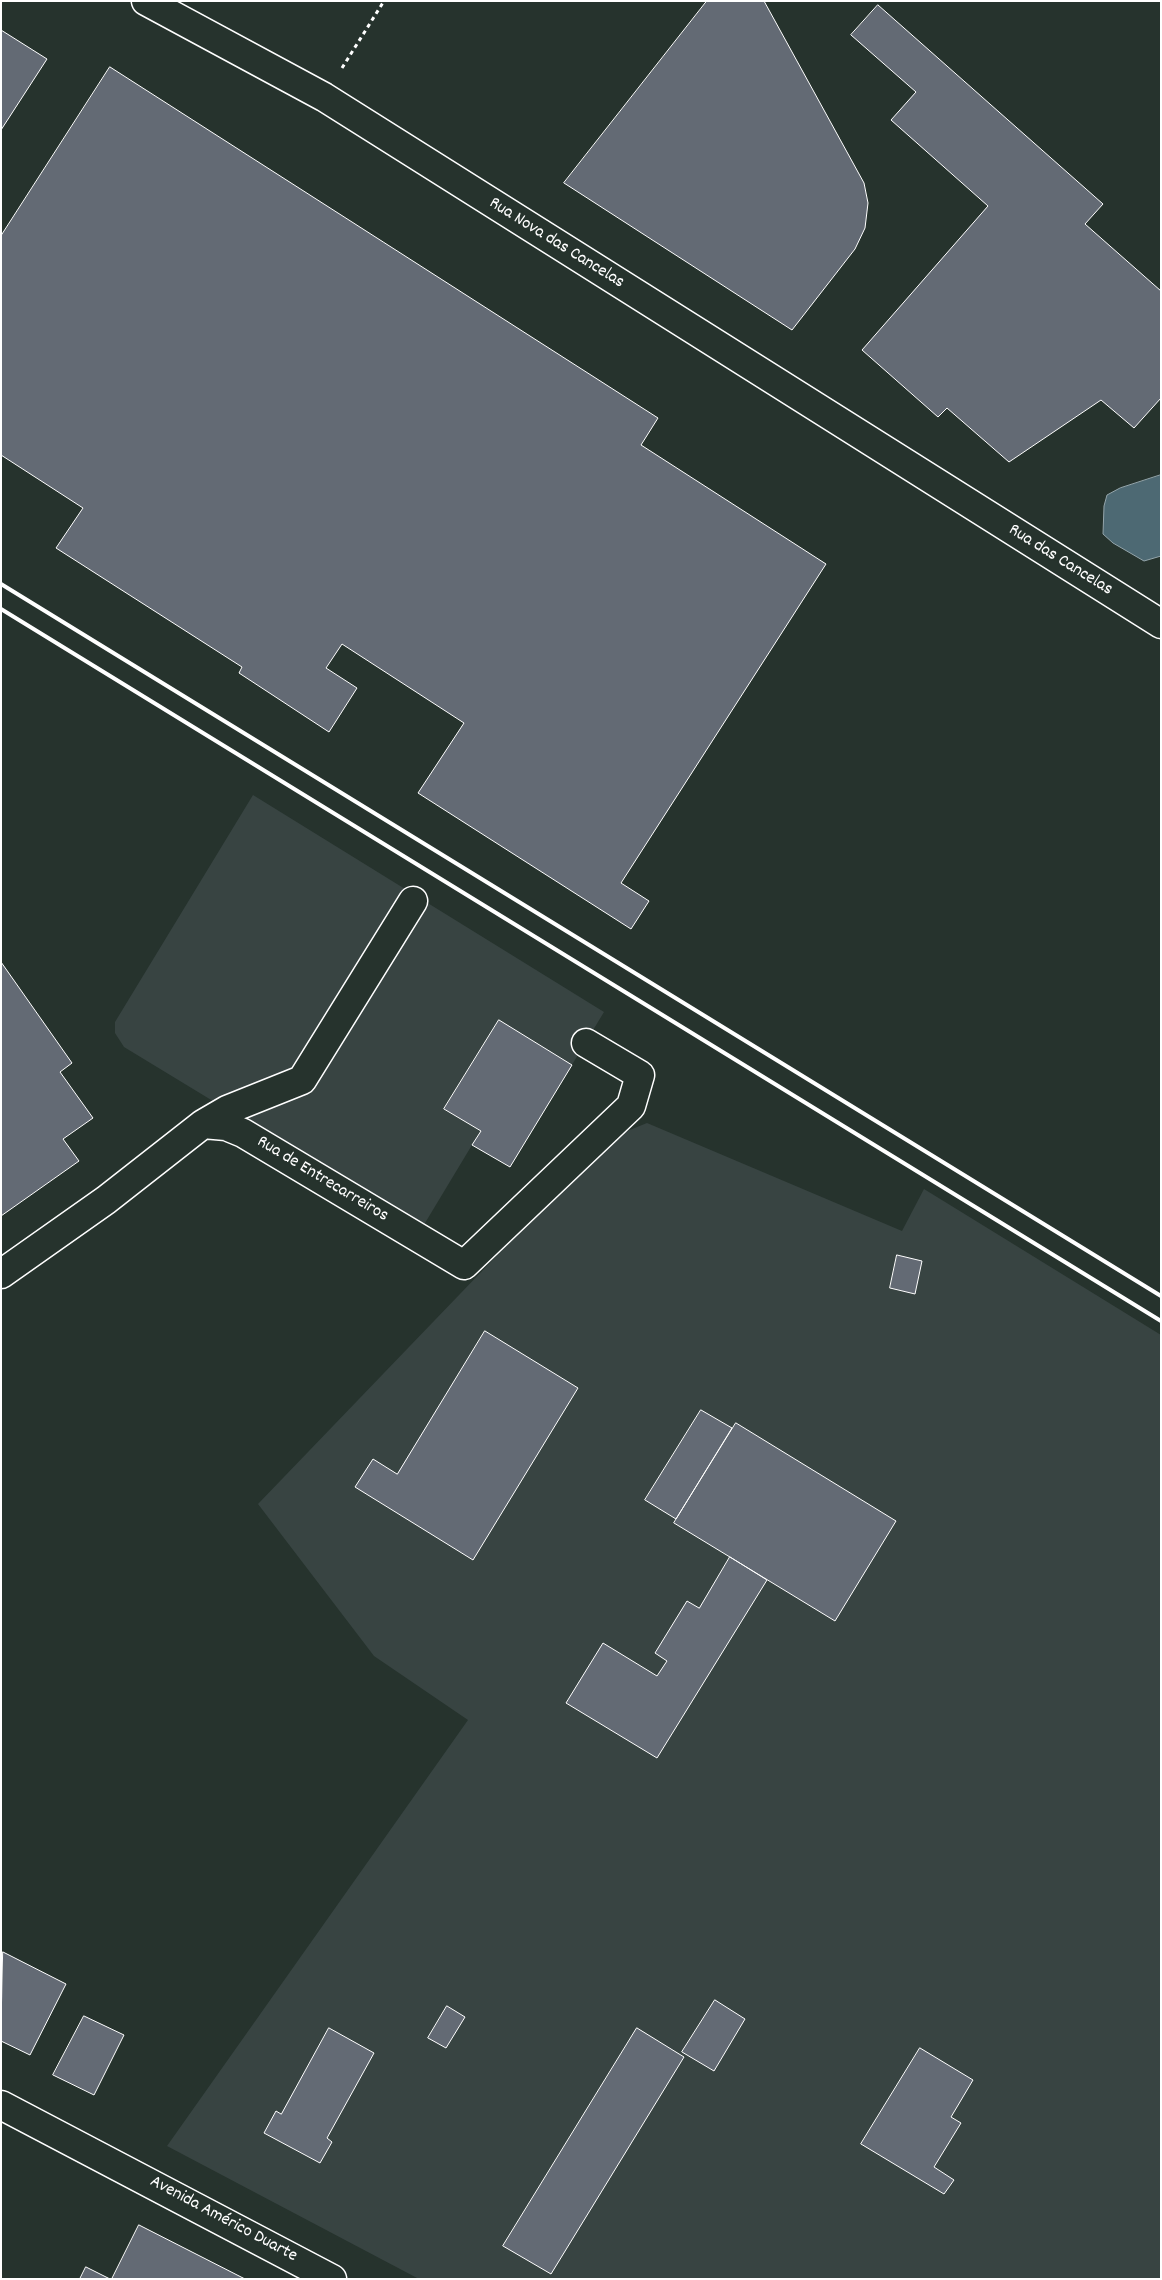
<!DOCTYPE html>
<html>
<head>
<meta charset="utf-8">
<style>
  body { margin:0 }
  #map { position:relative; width:1162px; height:2280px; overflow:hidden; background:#26332d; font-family:Dekko,sans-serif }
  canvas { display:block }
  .frame { position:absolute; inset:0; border:2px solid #fff; pointer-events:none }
</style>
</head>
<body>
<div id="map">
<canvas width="1162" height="2280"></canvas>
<div class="frame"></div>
</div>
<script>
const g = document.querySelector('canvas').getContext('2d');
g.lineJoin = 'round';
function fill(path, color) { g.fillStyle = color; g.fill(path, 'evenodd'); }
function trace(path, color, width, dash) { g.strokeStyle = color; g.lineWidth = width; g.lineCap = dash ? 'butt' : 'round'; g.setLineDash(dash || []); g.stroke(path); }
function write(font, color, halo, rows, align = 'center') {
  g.font = font + ' Dekko,sans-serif'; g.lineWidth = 4; g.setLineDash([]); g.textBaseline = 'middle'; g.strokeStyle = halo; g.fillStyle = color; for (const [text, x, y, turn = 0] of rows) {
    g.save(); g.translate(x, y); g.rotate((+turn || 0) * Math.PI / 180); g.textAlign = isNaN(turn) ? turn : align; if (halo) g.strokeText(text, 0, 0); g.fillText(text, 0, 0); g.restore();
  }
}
const built = new Path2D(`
  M253,795L604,1012L510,1167L472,1145L422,1228L124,1047L115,1033V1022Z
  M647,1123L902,1231L924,1189L1161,1335V2279H419L167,2146L468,1720L374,1656L258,1504L610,1138Z`);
const water = new Path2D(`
  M1161,475V556L1144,561L1113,543L1103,534L1104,506L1107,495L1120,488Z`);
const building = new Path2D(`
  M707,1H764L864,183L868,203L865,228L855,249L792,330L564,183Z
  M878,5L1103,204L1085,224L1161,291V398L1134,428L1101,400L1009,462L947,408L938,417L862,350L988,206L891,120L916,92L851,35Z
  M1,30L47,59L1,130Z
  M110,67L658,418L641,445L826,564L621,883L649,901L631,929L418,793L464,723L342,644L326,668L357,688L329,732L239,673L242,667L56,548L83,508L1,455V236Z
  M1,962L72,1063L60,1072L93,1118L63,1139L79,1161L1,1216Z
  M499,1020L572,1065L510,1167L472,1145L481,1131L444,1109Z
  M897,1255L922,1261L915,1294L890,1288Z
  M485,1331L578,1388L473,1560L355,1487L373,1459L397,1474Z
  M701,1410L732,1428L676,1519L645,1500Z
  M736,1423L896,1521L835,1621L674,1523Z
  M730,1557L767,1580L657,1758L566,1703L603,1643L657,1676L667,1661L655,1653L687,1601L699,1608Z
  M3,1952L66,1984L30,2055L1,2041Z
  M715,2000L745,2019L714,2071L682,2052Z
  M447,2006L465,2017L446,2048L428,2038Z
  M84,2016L124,2035L94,2095L53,2075Z
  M329,2028L374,2053L327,2138L332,2142L320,2163L264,2133L276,2111L281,2114Z
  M637,2028L684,2057L551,2274L503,2246Z
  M920,2048L973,2080L951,2117L961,2123L934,2167L954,2180L944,2194L861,2144Z
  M139,2225L245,2279H112Z
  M86,2267L110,2279H80Z`);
const path = new Path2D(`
  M342,68L384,1`);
const minor = new Path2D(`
  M146,1L324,97L1161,624
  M203,1124L227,1110L302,1080L413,901
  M1,1274L106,1200L203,1124L226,1126L243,1133L464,1265L631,1106L640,1075L586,1043
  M1,2105L332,2279`);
const rail = new Path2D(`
  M1,584L1161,1296
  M1,609L1161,1321`);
const streetNames = [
  ["Rua Nova das Cancelas",556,244,32],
  ["Rua das Cancelas",1060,561,32],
  ["Rua de Entrecarreiros",322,1180,31],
  ["Avenida Américo Duarte",223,2220,28]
];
fill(built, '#384442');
fill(water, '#4d6973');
trace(water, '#94a5ab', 1);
fill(building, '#636a74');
trace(building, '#fff', 1);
trace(minor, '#fff', 31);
trace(path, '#fff', 3, [4, 4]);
trace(minor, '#26332d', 28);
trace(rail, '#fff', 4);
write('18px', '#fff', '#26332d', streetNames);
</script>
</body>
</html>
